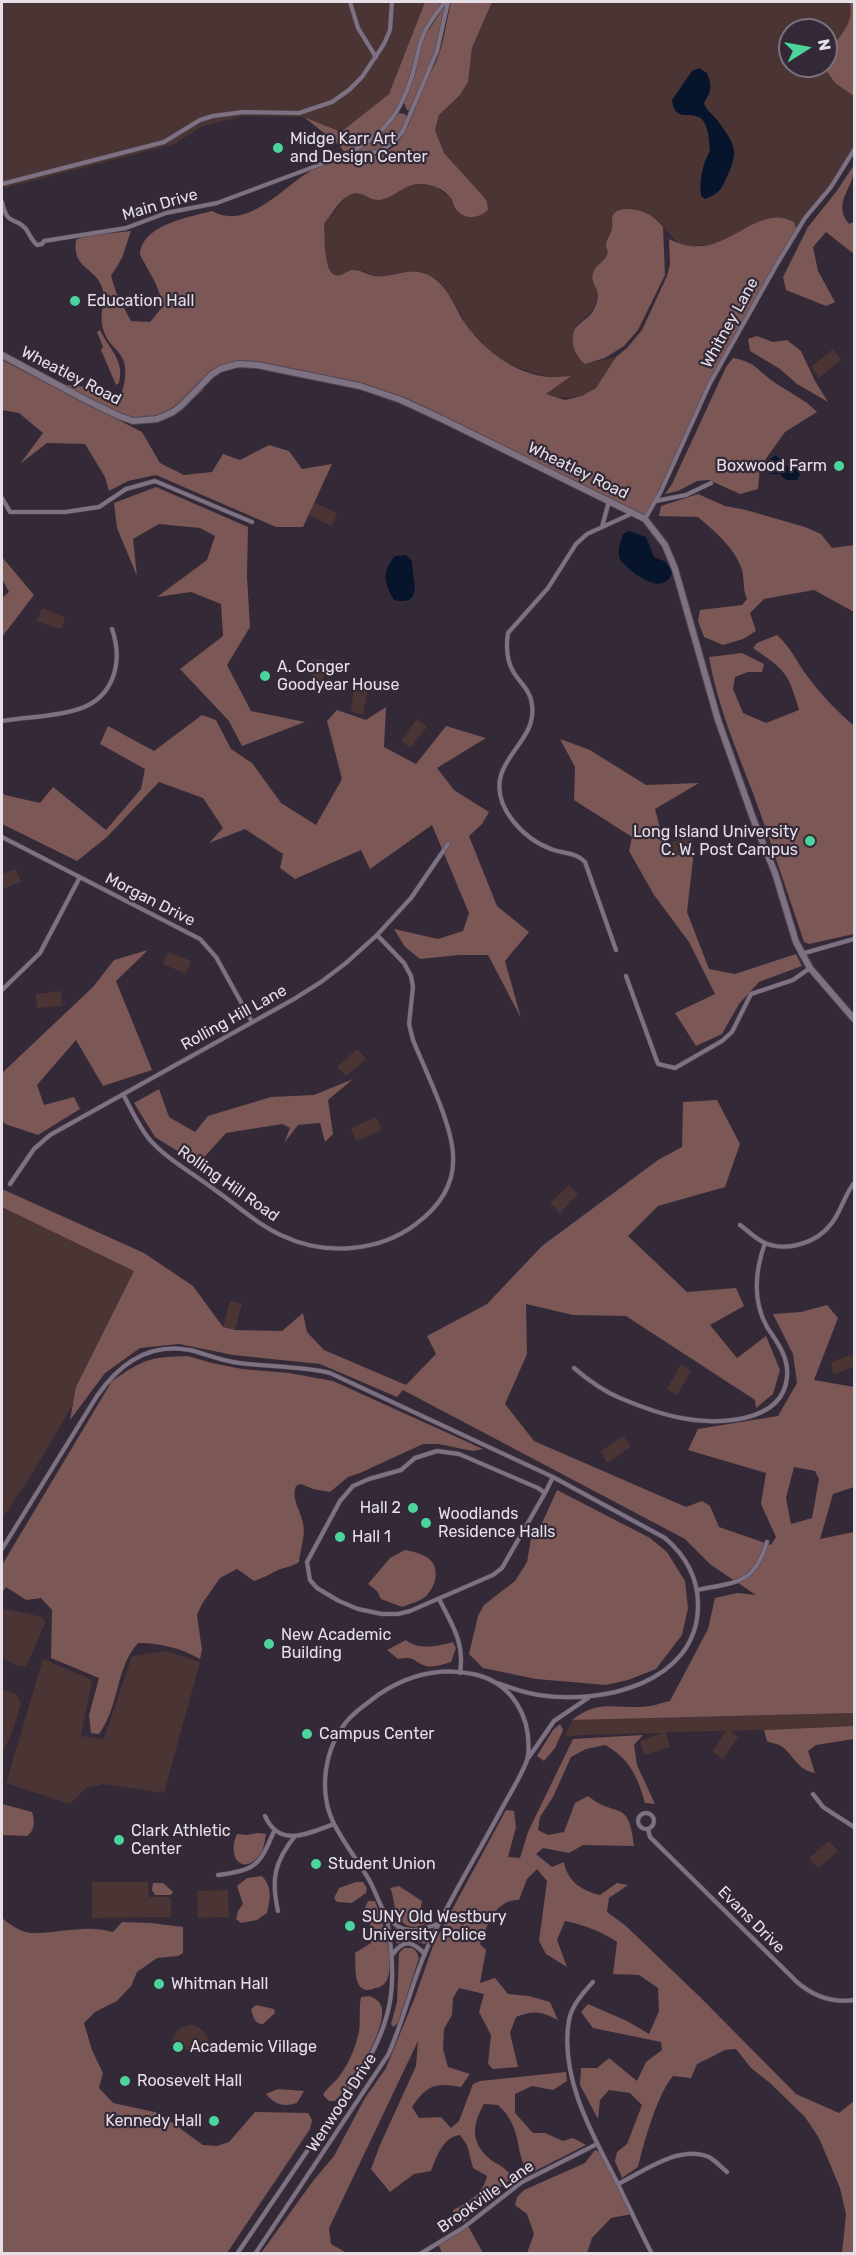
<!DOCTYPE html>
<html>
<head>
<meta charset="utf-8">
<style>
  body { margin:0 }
  #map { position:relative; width:856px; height:2255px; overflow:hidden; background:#342937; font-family:Rubik,sans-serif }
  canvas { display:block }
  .frame { position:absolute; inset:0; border:3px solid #e6dfe8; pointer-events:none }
  .north { position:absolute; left:778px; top:18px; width:60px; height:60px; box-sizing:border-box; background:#342937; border:2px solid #7b727e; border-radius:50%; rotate:79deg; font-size:16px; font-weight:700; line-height:24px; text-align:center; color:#e6dfe8 }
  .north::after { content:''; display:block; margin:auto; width:21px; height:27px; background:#4bd49b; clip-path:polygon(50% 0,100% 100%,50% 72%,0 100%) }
</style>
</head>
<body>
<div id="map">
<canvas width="856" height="2255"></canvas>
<div class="frame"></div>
<div class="north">N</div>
</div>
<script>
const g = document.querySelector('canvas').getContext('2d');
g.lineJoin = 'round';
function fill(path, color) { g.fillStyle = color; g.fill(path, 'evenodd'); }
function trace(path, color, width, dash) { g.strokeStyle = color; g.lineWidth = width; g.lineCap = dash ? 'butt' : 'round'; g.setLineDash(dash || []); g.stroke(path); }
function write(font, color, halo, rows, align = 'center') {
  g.font = font + ' Rubik,sans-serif'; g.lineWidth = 4.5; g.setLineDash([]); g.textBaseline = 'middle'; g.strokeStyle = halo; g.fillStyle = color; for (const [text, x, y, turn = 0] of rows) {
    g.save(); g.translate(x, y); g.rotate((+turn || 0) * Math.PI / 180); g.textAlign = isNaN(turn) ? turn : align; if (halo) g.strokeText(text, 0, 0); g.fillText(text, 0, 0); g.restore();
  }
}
const green = new Path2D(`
  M2,2H425L389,94L341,132L304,117L243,116L203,126L174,144L5,188L2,177Z
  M492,2H850C856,24 839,42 826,59V30H790V66H823L835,83L854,96V150L843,171L797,230L794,222L788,219L772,217L757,222L721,243L687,247L680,245L657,220L612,222V227L606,244L608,251L606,258L596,267C598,298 603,305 576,325L585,364L616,357C610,365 607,374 601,382C587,401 566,400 545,394L549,377C523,371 490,359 474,336C458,315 451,283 424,273C406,267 391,279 374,276C370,275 366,271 362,271C353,270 344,276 335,275C322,264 325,240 324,224L347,196L358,193L393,195L408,186L420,184L436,187L450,197L456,209L483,196L444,153L435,130L439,115L460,95L468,82L472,48Z
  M833,349L841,360L819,378L811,367Z
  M313,502L337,513L332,526L308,515Z
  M42,608L65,617L62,628L60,629L37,621Z
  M313,659L326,660L323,687L310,686Z
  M356,685L368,689L363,714L352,712L351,710L354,686Z
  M417,719L427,727L410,748L401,740Z
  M691,837L694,851L668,858L664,844Z
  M16,869L21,882L2,889V874Z
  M168,952L191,961L186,974L163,964Z
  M61,991L62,1006L37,1008L36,994Z
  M357,1049L366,1059L346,1076L337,1067Z
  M376,1117L382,1130L356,1141L351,1128Z
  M569,1185L578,1194L560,1213L550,1203Z
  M2,1192L149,1259C103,1347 59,1438 2,1519Z
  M230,1301L242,1304L235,1330L223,1327Z
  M851,1355L854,1357V1367L835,1374L833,1373L831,1362Z
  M681,1364L691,1371L677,1395L667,1389Z
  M622,1437H624L630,1445L629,1448L609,1462H606L601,1451Z
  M2,1608L42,1617L45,1623L26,1667L15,1665L2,1657Z
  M166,1651L200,1662L164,1793L103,1784L86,1788L70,1804L6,1783L43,1659L92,1680L81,1736L104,1739L132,1656Z
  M2,1690L16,1694L21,1703L14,1727L2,1755Z
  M854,1713V1726L730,1731L738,1737L723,1759L712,1752L726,1731L666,1732L670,1747L644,1755L640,1741L662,1733L582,1735L565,1737L572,1720Z
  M829,1841L838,1851L818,1868L809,1858Z
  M92,1882H148L149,1897H171V1917L92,1918Z
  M228,1890L229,1917L198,1918L197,1891Z
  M192,2025C206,2028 211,2039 207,2052L179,2049L177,2056C166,2042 175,2026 192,2025Z`);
const forest = new Path2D(`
  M425,2H442L419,41L409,80L398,108L390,121L363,144L344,152L339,145L304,117L341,132L389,94Z
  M447,2L433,57L411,110H407L404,103L423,39Z
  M451,2H492L472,48L468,82L460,95L439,115L435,130L444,153L483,196L487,202L488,210C478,219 464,220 456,209C453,206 453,200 450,197C444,189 431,184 421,184C405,183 395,198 379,200C372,200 367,196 361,194C345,189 333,213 324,224C325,235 323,270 335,275C341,277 347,271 352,270C361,270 366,274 374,276C395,279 410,264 432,277C447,287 453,302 461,317C479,347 512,373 548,377C556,378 564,376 571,376L546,394L565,400L582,396L596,388L616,357L627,348L642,330L667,276L670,264L669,239C725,268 752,200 794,222L797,230L695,413L645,519L380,393L257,365L228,366L210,379L202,391L187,404L163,417L133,421L57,384L96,388L113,397L122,392C135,347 107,355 102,324C100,312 106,298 102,287C94,266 72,269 76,240L84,236L131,231L122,258L111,276L117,295L131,321L150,322L164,305L155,282L140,255C141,225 189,217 212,211C250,232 285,183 316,168C323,165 331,163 338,161C358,155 383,161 398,142C410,127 415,107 423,88C426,80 431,72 435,64C444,45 446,22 451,2Z
  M850,2H854V96L835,83L823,66H826C826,41 856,33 850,2Z
  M399,113L405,114L408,120C390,150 383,150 349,155L366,145Z
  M854,165C855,189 831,202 849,224L854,222V254L826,232L813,247L818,271L835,302L826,306L786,290L783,277L808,227L836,192Z
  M625,209C642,209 652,214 663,227L665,275L638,330L624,346L605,358L585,364C577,358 571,346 573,335C575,323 587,321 593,311C606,289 589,286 593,273C595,265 604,262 607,255C609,248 607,252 606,246C606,240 611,234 612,228C613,224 611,219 613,215C616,210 620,210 625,209Z
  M100,330C109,349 125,360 119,383L116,385L101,350L103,347L97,332Z
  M757,336L773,342L787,340L801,351L815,381L828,402L797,384L780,369L750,351L748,339Z
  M733,358C756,362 757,370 774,382C788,392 805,399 817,412L785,432L760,467L758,489L740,494L709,480L697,481L678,491L665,494L672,484L726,367Z
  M2,360L142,432L160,463L184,475L212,472L223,454L240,460L269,445L289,451L302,469L332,464L303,527H276L156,475L128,481L109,491L105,477L85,444L47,443L20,464L43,433L19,413L2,410Z
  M156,487L248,527L247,577L250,627L227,665L251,711L305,722L242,746L229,721L180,669L223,636L221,604L191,592L157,597L207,560L215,536L200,528L159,524L133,539L137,576L117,528L114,503Z
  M698,494L725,506L746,510L805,527L821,534L832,548L854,545V612L814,590L764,599L750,613L756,631L743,639L723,645L704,637L698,621L700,610L742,605L747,599C742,588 745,577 741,567C733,546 714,531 698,517L659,516L661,506Z
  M2,557L34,595L2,637V598L9,592L2,579Z
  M777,635C791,647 797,663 808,677C821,695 838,712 854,726V934L809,944L804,942C787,892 771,842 753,793C736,749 717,704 709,657L742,653L764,664L762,672H748L735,677L733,689L743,713L766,723L799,710C788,672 786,671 753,648L757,643Z
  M386,707L384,747L416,764L446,726L486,738L437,768L454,790L489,812L482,824L469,836L497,906L529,932L505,961L521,1018L488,955H459L420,959L405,947L394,929L438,939L463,931L469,913L432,825L370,869L361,850L295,879L280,868L283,854L245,829L209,843L223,828L203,798L159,782L107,837L77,861L2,824V792L5,795L40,803L53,787L106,830L141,789L145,769L100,744L108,726L154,751L202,715L216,720L231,749L252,763L281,803L316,825L342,779L327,721L337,710L366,720Z
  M560,739L590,750L646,785L699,783L655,809L668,858L694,851L687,912L709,969L735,974L796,954L802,966L759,982L739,1004L722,1034L696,1046L675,1013L715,994L689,942L654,895L629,851L632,837L574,800L575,767Z
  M148,950L116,981L152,1070L103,1086L76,1040L37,1085L44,1105L74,1097L80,1109L38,1135L5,1124L2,1120V1073L93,987L114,960Z
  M353,1079L328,1100L333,1134L325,1142L320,1123L298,1125L284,1143L290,1128L282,1124L226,1133L198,1164L155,1137L134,1103L159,1089L169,1117L195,1132L208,1116L271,1097L314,1095Z
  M717,1100L740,1144L725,1187L658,1206L628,1236L687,1292L736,1288L744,1306L710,1325L737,1358L766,1336L780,1370L773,1394L756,1408L755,1400L626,1316L573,1315L526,1304L527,1354L505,1404L534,1441L686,1507L702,1501L710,1506L719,1527L771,1545L776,1537L761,1504L766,1473L688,1450L698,1429L778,1416L797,1383L793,1354L773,1314L801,1312L827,1305L838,1318L814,1380L854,1387V1487L833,1494L820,1539L854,1532V1713L572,1720C598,1700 611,1708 641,1707C651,1707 661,1703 670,1701L708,1629L715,1598L737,1593L756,1595L711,1565L685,1539L403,1390L397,1397L320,1364L233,1355L179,1344L140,1348L105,1373L70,1420L76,1387L134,1271L2,1207V1189L144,1253L193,1286L223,1327L235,1330L282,1331L303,1313L307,1332L324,1350L406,1385L436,1354L427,1336L487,1304L542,1246L658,1160L682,1147L683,1102ZM794,1467L815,1471L819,1479L812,1518L791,1524L786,1498Z
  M188,1356L212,1363L242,1369L289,1373L333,1381L483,1449L473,1451L438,1444H423L360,1473L348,1477L330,1492L313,1489L301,1484L296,1486C291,1499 300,1509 303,1523C306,1535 300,1550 299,1562C292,1567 284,1567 276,1571C269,1575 262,1578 254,1581L237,1569L220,1578L202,1604L197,1615L202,1650L200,1659C180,1648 161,1643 138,1643C115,1669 120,1705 99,1734L91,1733L89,1715L99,1678L51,1658L52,1610L41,1598L26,1600L6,1587L2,1593V1565L112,1381C144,1359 149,1357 188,1356Z
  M557,1490L650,1538L667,1552L685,1581L688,1608L682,1635L656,1669L628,1680L606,1685L536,1679L483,1668L469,1654L478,1616L484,1605L515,1581L527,1562L531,1539L538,1532Z
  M405,1550C414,1552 426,1554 432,1562C440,1573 434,1589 425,1597C419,1602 409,1604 402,1607L381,1599L377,1591L368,1584L390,1558Z
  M406,1640C420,1651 437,1646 453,1642L456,1648L451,1662C443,1664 434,1668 426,1666C411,1661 417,1656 398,1659L387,1650Z
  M560,1724L563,1730L555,1748L544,1761L537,1756L553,1730Z
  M854,1726V1739L816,1745L808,1751L815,1773C797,1770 794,1755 781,1746C778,1744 771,1743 767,1741L764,1730Z
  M643,1735L634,1745L637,1765L655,1804L645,1803C638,1777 629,1758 605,1745L586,1749L571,1757L553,1797L540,1817L538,1830L548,1835L564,1832L575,1803L588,1796C616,1819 629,1797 634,1846L583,1845L569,1853L543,1848L536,1854L552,1867L564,1862C567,1881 582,1891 600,1895L617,1883L628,1885L609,1898L607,1912L626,1926L702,1999L796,2094L839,2113L854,2101V2253H842L846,2214L840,2188L819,2138L805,2117L770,2083L751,2068L736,2049L725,2050L697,2064L691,2078L673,2076C657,2095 644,2142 638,2167L622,2178L615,2161L617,2152L627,2144L642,2105L630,2093L609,2090L600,2100L598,2119L580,2085L581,2068H597L609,2058L637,2081L646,2062L662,2050L661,2042L593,2028L581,2012L588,2004L627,2021L649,2034L659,2011L658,1988L639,1975L613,1974L617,1942C601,1931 584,1925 565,1921L557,1940L567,1967L546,1954L539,1941L547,1881L537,1869L527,1879L519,1900C495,1899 487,1926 480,1944L486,1950L480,1983L495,1978L508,1994L529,1996L550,2002L558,2020C541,2011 533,2010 516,2017L510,2033L518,2067L493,2069L488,2064L491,2035L479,2012L484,1994L459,1988L453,1998L452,2015L444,2029L443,2049L448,2067L470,2074L461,2087C435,2082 427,2085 412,2107L419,2118L441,2117L451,2128L459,2121L473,2084L480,2081L566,2072L567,2081L553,2090L532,2086L515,2094V2113L533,2133H545L563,2141L573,2138L586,2145L529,2174C513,2150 524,2129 498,2105L484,2104C472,2125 470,2143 491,2160C501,2167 505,2166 512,2178L486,2198L464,2222L454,2219L453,2210C469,2202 483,2194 487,2176L473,2168L467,2145L460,2135C443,2137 437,2156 431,2171L414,2174L390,2192L371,2169L380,2145L416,2066L418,2041L329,2228L331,2244L347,2253H261L313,2181L334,2156L365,2098L386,2068L415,1997L434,1943L506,1810L514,1811L516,1827L508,1857L520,1858L528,1832L573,1739Z
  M2,1804L32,1812C35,1822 35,1830 27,1836L2,1835Z
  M258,1833L266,1834C265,1839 264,1848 261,1853C244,1878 226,1858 237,1834L246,1835Z
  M262,1876C273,1888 270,1899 267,1913L257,1920L241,1923L236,1919L238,1911L243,1904L237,1886L247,1878Z
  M356,1882H363L367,1888L366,1893L352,1903L337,1902L334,1898L339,1888Z
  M153,1883H163L173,1892L171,1895H155L152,1890Z
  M399,1886L422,1901L420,1912L423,1917L433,1919C420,1930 402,1931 396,1911C393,1903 394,1896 390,1888Z
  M368,1901H375C382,1920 396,1961 387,1980C384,1985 381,1987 376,1988C352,1998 356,1967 355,1953L371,1943L370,1920L365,1908Z
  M2,1918C9,1924 22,1933 31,1933C59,1934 85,1924 113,1932L122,1922L151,1923L183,1927V1953L178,1956L157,1958L137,1972L131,1986L117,2001L95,2012L84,2023L92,2050L103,2073L99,2088L113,2103L159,2113L203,2145L217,2146L229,2142L255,2112L308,2113L312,2120L310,2129L227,2253H2Z
  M395,1928C408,1934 419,1935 432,1929L425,1944L407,1939L397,1944Z
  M404,1948H412L416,1951L419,1958L398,2023L393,2027L391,2024L397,2002L399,1953Z
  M370,1996C376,1999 381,2002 382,2009C385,2034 352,2084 335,2101H329L323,2095C328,2086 336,2082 341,2074C348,2064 354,2051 357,2039C362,2026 358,2010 361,1997Z
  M256,2005L274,2009L275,2013L263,2024C254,2024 253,2016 251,2009Z
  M278,2089L304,2091L297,2103C284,2107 275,2105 266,2094Z
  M595,2150L602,2153L632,2214L611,2218L592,2238L587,2253H527L534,2234L527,2214L515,2205L517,2197L524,2190L585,2163Z
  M467,2224L483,2253H442L438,2244Z`);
const water = new Path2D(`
  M699,68L707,73C712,87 712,89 704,103C707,112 713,114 718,121C732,141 740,149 729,172C722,187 722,193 705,199L701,196C699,181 702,165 710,151C709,142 709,130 704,122C695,107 675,126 672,100L692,71Z
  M776,455L787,466L798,470L800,474L797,480H786L780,474H770L765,471L769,460Z
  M629,531L646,537L654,557C665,561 668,562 672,573C663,598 632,573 621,561C616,552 620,543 623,534Z
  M406,555L412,561C412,579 425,607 394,600C384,582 381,573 395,556Z`);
const street = new Path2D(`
  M350,2L358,28L376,57
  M346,156C371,155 388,152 403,131L437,51L448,2
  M2,184L164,142L200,120L213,116L243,112L299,113L332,102L349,90L362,77L384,44L390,30L392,2
  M2,202C8,228 14,215 26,229C30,235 32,241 37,245L42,244L44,241L126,228L166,213L217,203L343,156C384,136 402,113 414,69C417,57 419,44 424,33C430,21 438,11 445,2
  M2,498L10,512H65L99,507L126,489L155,481L252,522
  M656,501L686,495L711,483
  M645,519L661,491L710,383L777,264L805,218L831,187L854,150
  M602,527L609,501
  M2,721C27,717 55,717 79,709C115,697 123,661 112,629
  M2,837L200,939L216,957L252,1022
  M616,950L585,862C576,852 563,854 551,849C524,839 492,807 501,775C509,749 536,735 532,705C531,691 521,684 514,673C507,662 506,646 508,633L548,588L576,544L587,534L633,513
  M801,954L854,939
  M626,976L658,1064L675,1068L722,1041L732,1032L751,994L793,980L810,968
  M2,990L40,953L80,877
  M123,1094C131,1109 139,1127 150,1140C168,1160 194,1174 215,1190C237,1205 258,1225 283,1236C325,1256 379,1252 416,1224C439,1207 455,1184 453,1155C452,1124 425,1070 413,1040L409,1024L413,987L411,976L404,963L377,935
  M10,1184L34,1149L50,1135L294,999L321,982L346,963L377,935L411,898L448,844
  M740,1225C747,1230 755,1238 763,1242C785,1253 817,1243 831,1224C841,1212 844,1196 854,1183
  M574,1368C588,1380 603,1391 620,1398C639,1406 660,1414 681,1418C715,1425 783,1424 787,1377C789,1357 777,1342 767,1327C752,1300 755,1271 765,1243
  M437,1451L459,1454L538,1488L545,1493L502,1568L493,1575L410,1611L398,1614H382L358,1609L339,1601L317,1588L310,1580L307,1562L340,1501L353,1486L369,1479L401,1470L415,1458Z
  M545,1493L553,1477
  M2,1549L97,1396C119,1364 148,1342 190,1350C206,1354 222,1361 239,1363C270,1367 300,1366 330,1373L553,1477L665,1538C686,1556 698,1577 698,1605C698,1684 600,1705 539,1695C523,1693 509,1687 494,1682
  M697,1590C736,1582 754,1585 767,1542
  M439,1599C452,1625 465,1642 460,1673
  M529,1757L554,1721L588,1698
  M813,1794L823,1807L854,1827
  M638 1821a8 8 0 1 1 16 0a8 8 0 1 1-16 0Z
  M265,1816C280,1849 308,1833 334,1824
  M648,1829L650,1837L797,1982C813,1996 833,2003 854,2000
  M218,1875C256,1870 260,1865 274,1831
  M278,1911C271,1880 274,1862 295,1836
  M393,1954C404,1938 413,1942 425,1954
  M593,1982C583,1993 572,2005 569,2020C559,2077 593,2136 618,2184C629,2207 640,2231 652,2254
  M618,2184C643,2172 679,2144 709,2157C716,2161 721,2167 727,2172
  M237,2254L363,2069C395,2016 397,1979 387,1919
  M255,2254L388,2055C403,2022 411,1986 425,1953C446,1904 475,1859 500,1812C506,1800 527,1767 528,1756C532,1717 512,1682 473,1674C439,1667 406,1676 378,1695C368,1703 355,1711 347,1721C324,1749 318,1792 334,1824C344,1843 357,1860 368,1878C378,1894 381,1917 399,1927C412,1934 425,1928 438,1924
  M420,2254L463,2228L522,2182L597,2144`);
const secondary = new Path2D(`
  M2,355L86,400L119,416L133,421L157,419L173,412L182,405L211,375L220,369L238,364L257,365L360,386L401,400L442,419L645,519L665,545L675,569L718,720L754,821L775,873L796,942L810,968L854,1019`);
const markers = [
  [278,148,6,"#4bd49b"],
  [75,301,6,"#4bd49b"],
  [839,466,6,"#4bd49b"],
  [265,676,6,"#4bd49b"],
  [810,841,6,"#4bd49b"],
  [413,1508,6,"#4bd49b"],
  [426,1523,6,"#4bd49b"],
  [340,1537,6,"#4bd49b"],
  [269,1644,6,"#4bd49b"],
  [307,1734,6,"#4bd49b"],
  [119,1840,6,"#4bd49b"],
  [316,1864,6,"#4bd49b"],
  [350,1926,6,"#4bd49b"],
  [159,1984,6,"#4bd49b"],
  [178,2047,6,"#4bd49b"],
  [125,2081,6,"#4bd49b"],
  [214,2121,6,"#4bd49b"]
];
const poiNames = [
  ["Midge Karr Art",290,139],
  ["and Design Center",290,157],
  ["Education Hall",87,301],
  ["Boxwood Farm",827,466,"right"],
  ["A. Conger",277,667],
  ["Goodyear House",277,685],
  ["Long Island University",798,832,"right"],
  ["C. W. Post Campus",798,850,"right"],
  ["Hall 2",401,1508,"right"],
  ["Woodlands",438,1514],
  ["Residence Halls",438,1532],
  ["Hall 1",352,1537],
  ["New Academic",281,1635],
  ["Building",281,1653],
  ["Campus Center",319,1734],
  ["Clark Athletic",131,1831],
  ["Center",131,1849],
  ["Student Union",328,1864],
  ["SUNY Old Westbury",362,1917],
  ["University Police",362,1935],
  ["Whitman Hall",171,1984],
  ["Academic Village",190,2047],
  ["Roosevelt Hall",137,2081],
  ["Kennedy Hall",202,2121,"right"]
];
const streetNames = [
  ["Main Drive",160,205,-16],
  ["Whitney Lane",730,323,-61],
  ["Wheatley Road",71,376,27],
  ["Wheatley Road",578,471,26],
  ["Morgan Drive",150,900,27],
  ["Rolling Hill Lane",234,1018,-29],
  ["Rolling Hill Road",228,1184,35],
  ["Evans Drive",751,1920,45],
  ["Wenwood Drive",342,2103,-57],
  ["Brookville Lane",486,2197,-35]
];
fill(green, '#4a3534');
fill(forest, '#7b5756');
fill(water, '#06152b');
trace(street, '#504753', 5);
trace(secondary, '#504753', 8);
trace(street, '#7e7182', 4);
trace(secondary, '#7e7182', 6);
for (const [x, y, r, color] of markers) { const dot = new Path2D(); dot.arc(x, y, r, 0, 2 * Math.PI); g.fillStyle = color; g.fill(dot); trace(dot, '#342937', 2); }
write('16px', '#e6dfe8', '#342937', poiNames, 'left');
write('16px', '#e6dfe8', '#342937', streetNames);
</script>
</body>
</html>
